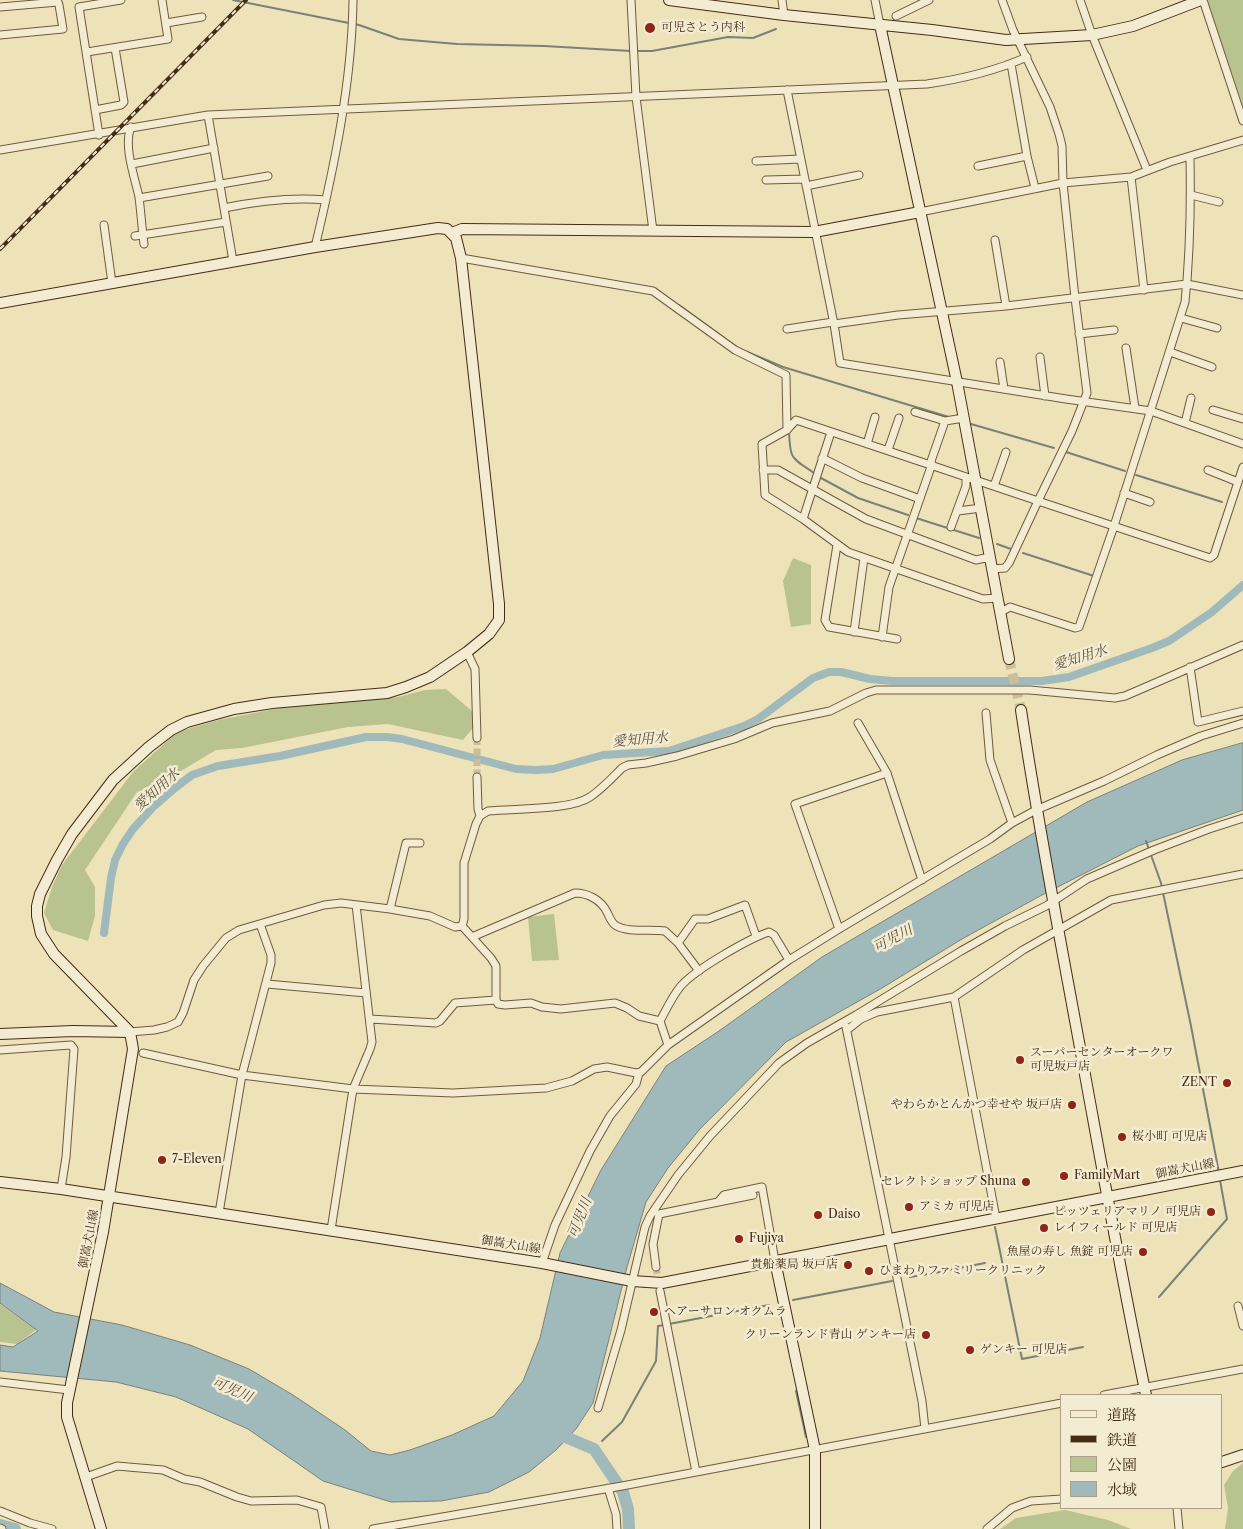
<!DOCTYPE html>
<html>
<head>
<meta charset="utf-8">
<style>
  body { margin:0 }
  #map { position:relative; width:1243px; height:1529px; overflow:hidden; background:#eee2b9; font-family:"Libre Caslon Text","Noto Serif JP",serif }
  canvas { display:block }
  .legend { position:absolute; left:1060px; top:1394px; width:162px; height:115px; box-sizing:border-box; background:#f4ecd2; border:1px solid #ae9f86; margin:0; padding:6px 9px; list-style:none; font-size:15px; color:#442c15 }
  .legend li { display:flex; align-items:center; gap:10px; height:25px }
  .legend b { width:25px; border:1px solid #ae9f86 }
</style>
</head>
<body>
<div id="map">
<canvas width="1243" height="1529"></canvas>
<ul class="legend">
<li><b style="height:6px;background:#f4ecd2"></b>道路</li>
<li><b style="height:6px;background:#442c15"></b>鉄道</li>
<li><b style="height:14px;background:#b8c390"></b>公園</li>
<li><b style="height:14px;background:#a0babb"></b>水域</li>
</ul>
</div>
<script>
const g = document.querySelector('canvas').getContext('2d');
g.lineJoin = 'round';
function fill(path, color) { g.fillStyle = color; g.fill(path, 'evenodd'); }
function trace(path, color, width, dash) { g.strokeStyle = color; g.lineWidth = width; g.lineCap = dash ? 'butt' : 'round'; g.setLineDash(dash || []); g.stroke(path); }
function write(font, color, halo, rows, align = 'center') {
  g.font = font + ' "Libre Caslon Text","Noto Serif JP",serif'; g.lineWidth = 5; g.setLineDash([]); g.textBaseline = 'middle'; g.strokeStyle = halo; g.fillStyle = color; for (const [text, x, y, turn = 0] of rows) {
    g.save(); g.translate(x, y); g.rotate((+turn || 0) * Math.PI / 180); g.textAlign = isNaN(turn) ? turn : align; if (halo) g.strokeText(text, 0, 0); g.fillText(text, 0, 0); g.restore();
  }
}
const green = new Path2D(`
  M1203,0H1243V121Z
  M793,558L811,565V624L791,627L783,581Z
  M446,689L472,711L473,728L463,740L388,724L348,727L242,748L216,750L166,780L137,792L85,870L95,887V916L88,941L53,930L44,913L52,887L62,865L133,772L177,732L218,720L280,708L398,697L425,690Z
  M554,914L559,960L532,961L528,917Z
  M0,1304L36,1330L17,1344L0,1342Z
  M1243,1463V1529H1225L1228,1508L1224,1485L1233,1471Z
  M1065,1510L1108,1520L1131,1529H1000L1016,1518Z`);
const water = new Path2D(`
  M1243,743V810L1138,846L1042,895L962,939L882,988L786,1042L700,1129L668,1168L646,1202L627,1267L593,1403L576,1429L556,1450L529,1472L489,1492L441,1501L391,1502L323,1481L248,1429L176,1397L116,1382L0,1371V1345L13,1347L38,1331L0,1303V1283L54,1312L122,1325L190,1345L249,1369L293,1395L345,1430L371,1451L390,1455L410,1450L452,1435L494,1416L523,1381L540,1338L560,1253L601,1170L666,1066L719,1031L822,957L1087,802L1182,760Z`);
const stream = new Path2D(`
  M233,0L359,25L399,39L457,44L544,46L631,51
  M635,51H652L728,37L753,38L776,29
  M679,305L738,348L783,367L949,417
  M971,424L1054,448
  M789,431C790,460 791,457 814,473
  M1066,452L1125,471
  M1136,475L1222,502
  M821,478L858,498L908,515
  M916,518L979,538
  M997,544L1011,549
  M1023,553L1094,576
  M1146,841L1161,883L1191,1026L1219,1173
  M995,1227L1022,1359L1083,1347
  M949,1270L985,1263
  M910,1277L940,1272
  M1159,1297L1227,1219L1220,1180
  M793,1300L892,1281
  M669,1324L769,1305
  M796,1391L806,1437
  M602,1441L622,1422L656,1361L658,1326L664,1325
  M594,1449L597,1447`);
const canal = new Path2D(`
  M104,933L111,878L115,860L123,844L133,829L153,807L175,788L192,775L218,766L280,756L366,737H387L402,739L516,769L536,770L553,769L603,755L669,751L744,726L758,719L813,678L829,672H841L870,679L892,681H1042L1069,677L1152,648L1169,641L1212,612L1243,585`);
const river = new Path2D(`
  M551,1431L594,1449L623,1492L628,1509L629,1529
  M0,1525L15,1529`);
const streetTunnel = new Path2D(`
  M477,738V777
  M656,1267L659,1285`);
const secondaryTunnel = new Path2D(`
  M1009,659L1021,710`);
const street = new Path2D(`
  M631,0L636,97L653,231
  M782,0L784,15
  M875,0L880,25
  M1002,0L1013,30L1050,107L1059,134L1062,146L1063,183L1075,298L1087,393L1072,431L1038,501L1210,558L1214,555L1243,467
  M1080,0L1092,35L1147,170
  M1203,0L1243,121
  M0,7L58,2L59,5L63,29L0,35
  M896,16L929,0
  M166,23L202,17
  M87,52L168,39L162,0
  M1011,64L1027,156L1035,188
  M787,90L834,324L840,363L1066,399L1151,411L1243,444
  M95,110L121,105L124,102L115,48
  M208,115L233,261
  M131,127C123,146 135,178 139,197C141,213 142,229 144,244
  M99,135L79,7L121,0
  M0,150L208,115L927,84C962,79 995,71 1027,57
  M756,161L800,159
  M132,164L214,148
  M978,166L1027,156
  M1131,177L1144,290
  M766,180L805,179
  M806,186L859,175
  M1191,195L1219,202
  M139,198L268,176
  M224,208C258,201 291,197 326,200
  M920,212L1063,183L1131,177L1170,162L1243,140
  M104,225L112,283
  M135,236L226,222
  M995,240L1006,306
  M315,247C334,168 352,82 353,0
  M461,258L653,291L735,350L786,375L787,430
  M1181,318L1217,328
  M834,324L898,315L1006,306L1187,284L1243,295
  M787,329L833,322
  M1079,334L1114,330
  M1126,348L1135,408
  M1170,352L1212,367
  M1040,357L1045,396
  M1000,362L1004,389
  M1213,410L1243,419
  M915,412L945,421L964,418
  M1185,423L1191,398
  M867,444L875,417
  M888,450L899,418
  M822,458L862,478L920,499
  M930,464L945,421
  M763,470H778L866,519L976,560L985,558L989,560
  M1208,470L1238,482
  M994,486L1006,452
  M1124,493L1150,502
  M958,511L981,508
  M803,519L831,432
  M951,527L966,486V477
  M837,545L825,620L829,627L897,639
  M992,569L1005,568L1009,563L1038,501L796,420L787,430L762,444L765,495L803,519L848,552L983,599L997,598
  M1001,612L1010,607L1075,628L1079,627L1114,526L1185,302C1190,254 1191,206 1190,157
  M854,632L864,558
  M882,637L889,587L932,464
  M467,652L475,669L477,738
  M1190,667L1198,722L1243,711
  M986,713L990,760L1012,823L1036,810L1104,781L1157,755L1201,736L1243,723
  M858,723L887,773
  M477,777L478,809L480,816
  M390,909L406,843H420
  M462,926L491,958L496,966V1000L498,1004L505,1005L531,1003L542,1007L561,1009L615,1003L627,1008L639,1016L660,1021
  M839,929L795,804L887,773L922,880
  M472,937L575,893C588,893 601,900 607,912C609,916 611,922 615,925C626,933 652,929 665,931L678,943L699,971
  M678,943L695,919H708L745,905L756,936
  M267,984L366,993
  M954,997L996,1218
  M370,1019L436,1023L440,1021L455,1003L496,1000
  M846,1027L922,1401L925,1429
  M847,1030L861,1019L877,1012L954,997L1023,950L1111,900L1243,874
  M130,1032L154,1030L167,1027L178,1022L183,1013L194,980L203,966L226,938L239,930L324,905L341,903L390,909L430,916L455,927L462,926L464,919V863L476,824L480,816L488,811C514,808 569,811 590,797C602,789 612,778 622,768L628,765L646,763L677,756L734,739L772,723L830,711L866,693L876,690H1030L1115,698L1125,696L1243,645
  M668,1045L660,1021C666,1010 672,997 680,987C694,970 748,939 769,932L774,935L789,960
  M0,1050L71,1045L74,1049L66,1157L61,1189
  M143,1053L242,1075L353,1089L370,1049L372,1042L356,905
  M718,1202L724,1195L762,1187L775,1261
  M219,1213L242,1075L271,963V955L260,924
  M331,1230L353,1089L453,1093L546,1088L572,1081L594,1069L607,1067L636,1073L641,1072L668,1045L789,960L839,929L990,839L1012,823
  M542,1263L555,1225L590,1151L610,1116L636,1084L639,1073
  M656,1267L653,1244L659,1214L753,1195
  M660,1291L696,1472
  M1238,1306L1243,1326
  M0,1382L69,1390
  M1104,1395L1243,1369
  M598,1408L621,1330L645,1227L650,1216L678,1175L710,1136L779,1063L807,1043L856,1015L961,951L1005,926L1046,906L1087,879L1154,850L1209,829L1243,818
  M86,1477L117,1466L163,1470L184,1479L200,1482L237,1497L251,1501L297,1500L321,1507L325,1529
  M608,1488L616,1514L617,1529
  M1177,1508L1179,1529
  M0,1511L30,1523L52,1529
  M0,1528L2,1529
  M373,1529L622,1486L1062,1403
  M987,1529L1012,1508L1031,1501L1062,1499`);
const secondary = new Path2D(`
  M669,0L784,15L932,30L1006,40L1092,35L1133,26L1201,0
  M880,25L957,382L1009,659
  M452,233L462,229L814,232L920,212
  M0,303L315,247L438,228L447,229L456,238L461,258L499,604V620L489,634L467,652L430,677L406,687L387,693L272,703L234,709L187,722L171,730L149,747L113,780L72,834L57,860L40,894L37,906V916L41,934L54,954L130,1032L133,1049L103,1232L67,1403V1417L101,1529
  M1021,710C1038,825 1060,938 1081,1053C1102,1167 1122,1281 1146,1395
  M0,1034L73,1031L130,1032
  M0,1182L61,1189L542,1263L632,1281L662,1283L1243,1171
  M775,1261L815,1450V1529
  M1222,1462L1243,1455`);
const rail = new Path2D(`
  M0,249L246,0`);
const markers = [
  [650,28,6,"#8f2418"],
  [1020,1060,5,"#8f2418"],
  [1227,1083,5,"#8f2418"],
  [1072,1105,5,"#8f2418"],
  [1122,1137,5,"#8f2418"],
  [162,1160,5,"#8f2418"],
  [1064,1176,5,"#8f2418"],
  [1026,1182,5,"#8f2418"],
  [909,1207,5,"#8f2418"],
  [1211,1212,5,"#8f2418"],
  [818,1215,5,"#8f2418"],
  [1044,1228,5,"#8f2418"],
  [739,1239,5,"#8f2418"],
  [1143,1252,5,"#8f2418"],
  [848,1265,5,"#8f2418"],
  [869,1271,5,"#8f2418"],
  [654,1312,5,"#8f2418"],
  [926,1335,5,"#8f2418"],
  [970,1350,5,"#8f2418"]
];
const poiNames = [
  ["可児さとう内科",661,28],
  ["スーパーセンターオークワ",1030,1053],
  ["可児坂戸店",1030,1067],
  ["ZENT",1217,1083,"right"],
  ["やわらかとんかつ幸せや 坂戸店",1062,1105,"right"],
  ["桜小町 可児店",1132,1137],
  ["7-Eleven",172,1160],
  ["FamilyMart",1074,1176],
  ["セレクトショップ Shuna",1016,1182,"right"],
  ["アミカ 可児店",919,1207],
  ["ピッツェリアマリノ 可児店",1201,1212,"right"],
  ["Daiso",828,1215],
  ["レイフィールド 可児店",1054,1228],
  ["Fujiya",749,1239],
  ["魚屋の寿し 魚錠 可児店",1133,1252,"right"],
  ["貴船薬局 坂戸店",838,1265,"right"],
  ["ひまわりファミリークリニック",879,1271],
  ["ヘアーサロン オクムラ",664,1312],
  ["クリーンランド青山 ゲンキー店",916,1335,"right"],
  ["ゲンキー 可児店",980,1350]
];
const streetNames = [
  ["御嵩犬山線",1185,1169,-11],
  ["御嵩犬山線",89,1239,-79],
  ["御嵩犬山線",511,1245,9]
];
const waterNames = [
  ["愛知用水",1080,658,-17],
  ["愛知用水",640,740,-5],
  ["愛知用水",157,790,-42],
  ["可児川",893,939,-28],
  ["可児川",580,1218,-68],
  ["可児川",232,1390,23]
];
fill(green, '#b8c390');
fill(water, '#a0babb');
trace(water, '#7b8179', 1);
trace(stream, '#7b8179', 2);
trace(canal, '#a0babb', 8);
trace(river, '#a0babb', 12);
trace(streetTunnel, '#ccbe98', 7, [7, 3.5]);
trace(secondaryTunnel, '#ccbe98', 10, [10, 5]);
trace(street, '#6e5a3e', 9);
trace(secondary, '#442c15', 12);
trace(street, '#f4ecd2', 7);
trace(secondary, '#f4ecd2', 10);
trace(rail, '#442c15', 4);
trace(rail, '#f4ecd2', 2, [5.5]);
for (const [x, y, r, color] of markers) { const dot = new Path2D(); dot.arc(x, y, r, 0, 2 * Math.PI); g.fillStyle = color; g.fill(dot); trace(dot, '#f4ecd2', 2); }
write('12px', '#442c15', '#f4ecd2', poiNames, 'left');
write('12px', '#442c15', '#f4ecd2', streetNames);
write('italic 14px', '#5b503e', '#f4ecd2', waterNames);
</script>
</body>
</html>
